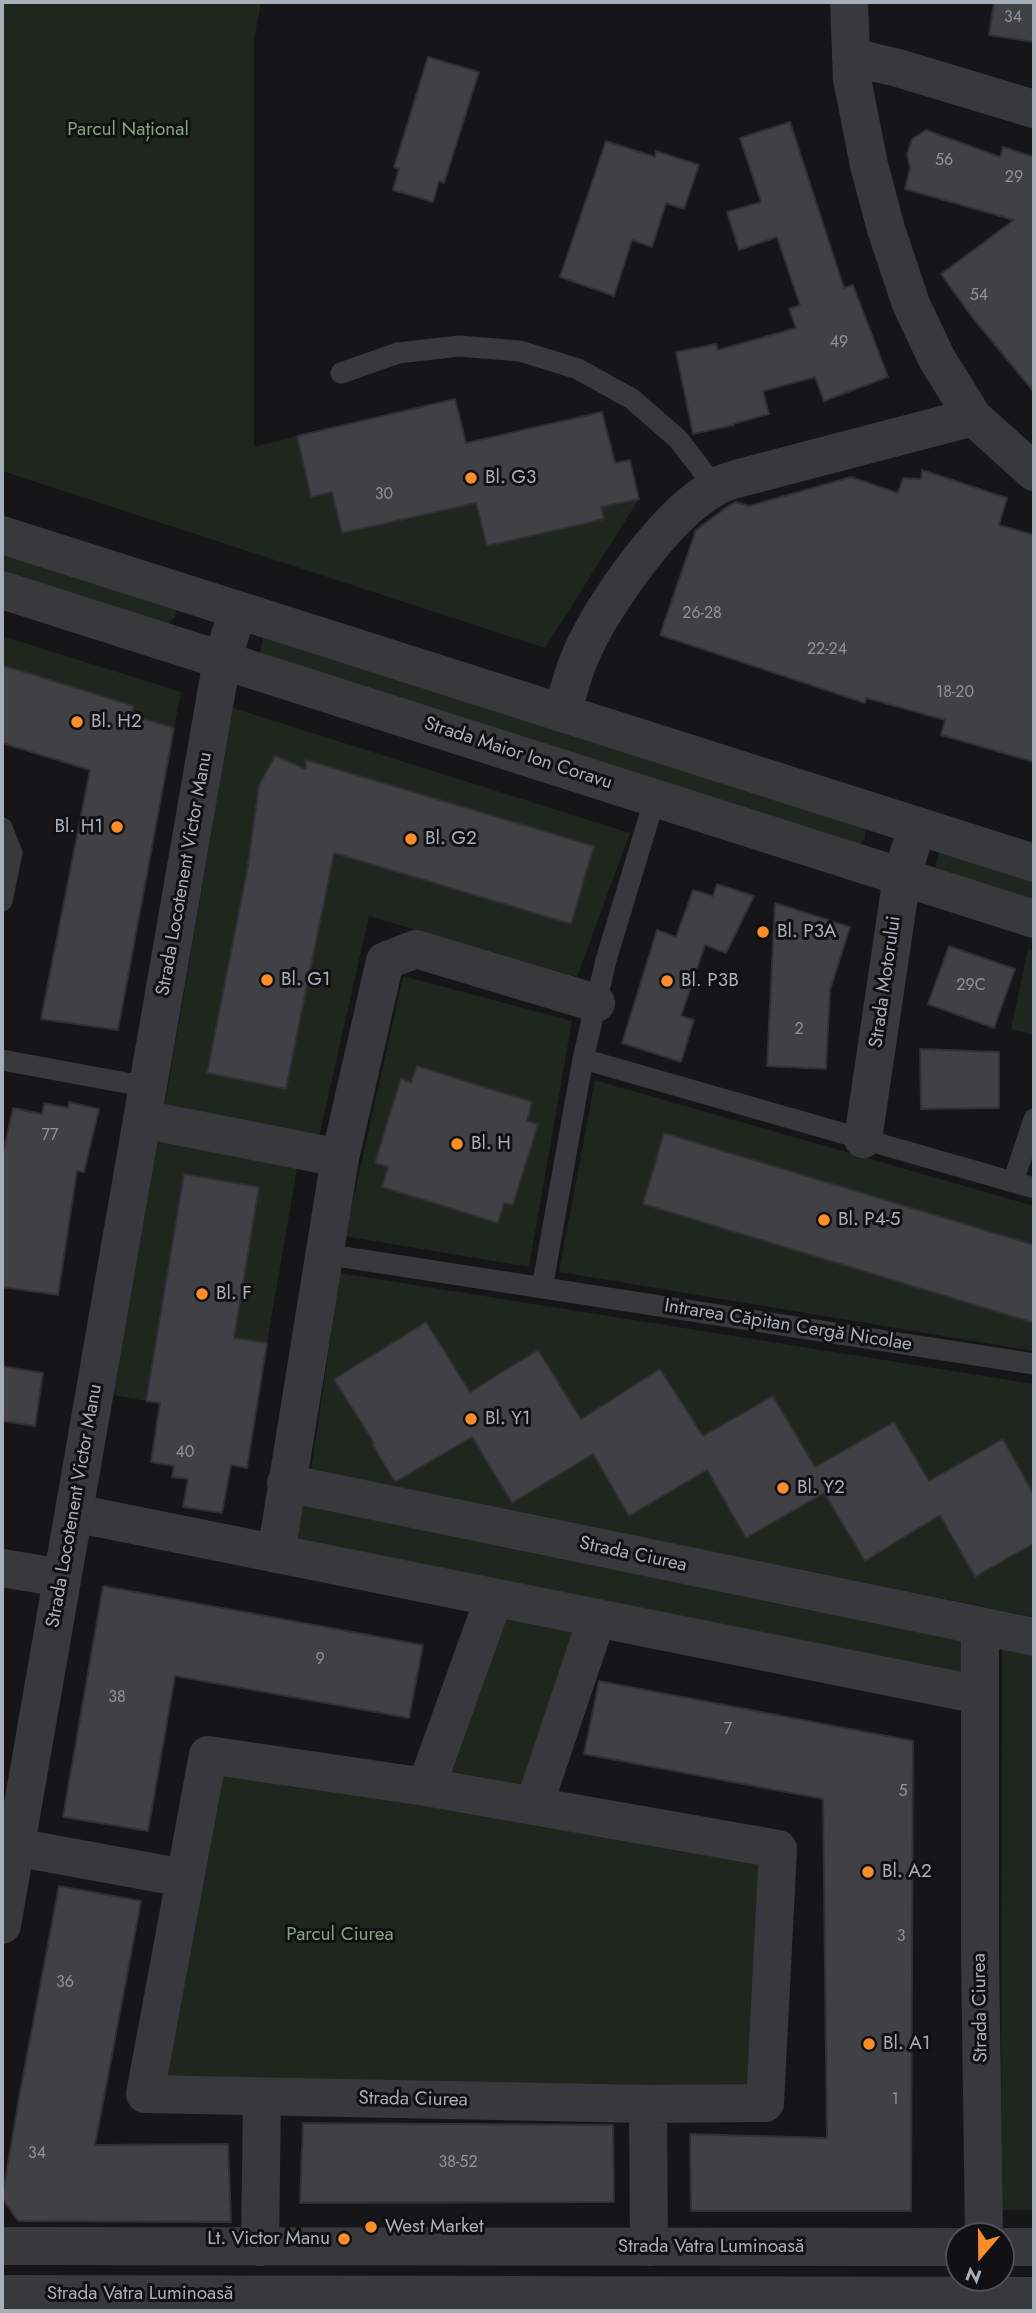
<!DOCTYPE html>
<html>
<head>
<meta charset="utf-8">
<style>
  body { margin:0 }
  #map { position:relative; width:1036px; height:2313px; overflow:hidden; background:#161618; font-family:Jost,sans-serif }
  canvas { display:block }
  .frame { position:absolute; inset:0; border:4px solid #a7b0b9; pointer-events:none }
  .north { position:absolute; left:945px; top:2222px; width:70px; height:70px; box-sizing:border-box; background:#111113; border:2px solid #4d5155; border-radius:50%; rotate:200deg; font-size:19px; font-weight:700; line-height:28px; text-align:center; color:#a7b0b9 }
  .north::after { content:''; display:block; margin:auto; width:24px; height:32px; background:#fd8d28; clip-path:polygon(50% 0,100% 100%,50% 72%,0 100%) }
</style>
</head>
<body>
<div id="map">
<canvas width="1036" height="2313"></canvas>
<div class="frame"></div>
<div class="north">N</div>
</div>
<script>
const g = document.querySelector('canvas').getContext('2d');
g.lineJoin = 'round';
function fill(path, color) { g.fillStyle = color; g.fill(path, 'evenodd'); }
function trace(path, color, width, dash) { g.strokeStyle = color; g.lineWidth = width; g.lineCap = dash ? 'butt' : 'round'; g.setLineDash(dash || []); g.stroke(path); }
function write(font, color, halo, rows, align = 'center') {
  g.font = font + ' Jost,sans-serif'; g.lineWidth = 6; g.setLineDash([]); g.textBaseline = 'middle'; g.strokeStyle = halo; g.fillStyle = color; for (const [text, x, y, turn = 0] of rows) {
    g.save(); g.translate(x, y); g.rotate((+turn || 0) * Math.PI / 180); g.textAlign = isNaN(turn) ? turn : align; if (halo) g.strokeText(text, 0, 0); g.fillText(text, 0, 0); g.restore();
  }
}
const green = new Path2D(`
  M2,2H261L254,40V447L297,436L311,496L332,492L342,533L438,511L474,494L487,546L604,519L601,507L639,499L545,648L2,471Z
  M2,546L176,610L175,617L165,627L2,579Z
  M2,636L181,692L174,728L131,715L133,706L2,665Z
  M263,638L865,826V838L860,844L259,656Z
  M233,708L630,833L577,977L369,916L319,1137L164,1109Z
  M944,849L1034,875V907L935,867L939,853Z
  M1028,949L1034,951V1035L1011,1029Z
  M403,976L572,1021L529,1267L345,1236Z
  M595,1080L1034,1206V1351L559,1272Z
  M155,1136L298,1163L267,1343L234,1338L184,1175L146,1401L107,1394Z
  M340,1273L1034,1384V1617L311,1471Z
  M296,1496L968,1637V1683L288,1546Z
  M498,1606L588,1624L525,1812L770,1854L757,2093L158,2083L215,1766L431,1795Z
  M1002,1648L1034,1654V2210H1001Z`);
const building = new Path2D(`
  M994,2H1034V42L989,35Z
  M428,57L479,72L444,183L439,181L433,202L393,190L399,169L394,167Z
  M790,122L844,288L853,285L888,377L824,401L815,377L763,391L769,414L733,424L734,425L693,434L676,352L716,344L718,350L796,328L789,309L800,305L777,237L739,250L727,212L761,202L740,138Z
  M926,130L1000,157L1003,147L1034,157V392L972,317L941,274L1014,220L905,189L910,168L907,154L912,139Z
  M606,141L655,157L656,151L699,165L684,209L666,203L652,247L632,240L614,296L560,277Z
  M455,399L466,443L602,412L615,463L630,460L639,499L601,507L604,519L487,546L476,503L342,533L332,492L311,497L297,436Z
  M922,470L1007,498L999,525L1034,535V762L941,735L945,720L866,698L865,703L660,635L696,530L728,506L736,502L749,506L851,477L898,493L903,478L921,479Z
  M2,665L134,706L131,715L174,728L118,1030L41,1019L90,770L2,743Z
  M275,756L306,769V760L594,846L571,924L334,853L286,1089L207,1073L247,871L259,785Z
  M717,884L754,896L726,953L705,945L681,1016L694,1020L681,1062L622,1043L657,930L676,937L693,890L713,896Z
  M775,903L850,927L830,990L826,1069L767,1066Z
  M949,946L1015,969L994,1028L928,1004Z
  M920,1049L999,1052V1108L921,1109Z
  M417,1066L532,1102L527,1121L538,1124L513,1205L504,1203L498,1223L382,1187L388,1167L375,1163L401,1078L411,1083Z
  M69,1102L99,1109L84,1172L77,1171L58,1295L2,1287V1157L13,1108L42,1114L44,1103L68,1108Z
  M664,1133L1034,1245V1323L643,1204Z
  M184,1174L259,1187L234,1338L267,1343L247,1468L231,1465L222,1513L183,1507L188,1479L172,1477L174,1466L151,1462L160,1403L146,1401Z
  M426,1322L470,1392L538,1350L581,1419L660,1369L703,1436L773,1396L815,1467L894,1422L929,1481L1003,1439L1034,1495V1543L975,1577L940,1515L865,1561L824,1493L746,1538L707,1470L629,1516L593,1454L512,1503L472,1437L395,1482L372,1444L374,1443L334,1379Z
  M2,1366L43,1373L35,1426L2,1421Z
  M103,1586L423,1645L409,1718L175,1676L148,1831L63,1817Z
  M599,1681L913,1741L911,2211H691L690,2134L827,2138L823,1799L584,1754Z
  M59,1886L141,1901L95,2145L228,2144L231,2222L18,2221L2,2198L20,2092Z
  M303,2123L613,2125L614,2202L300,2203Z`);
const service = new Path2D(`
  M341,373L398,353L459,346L520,351L578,369L632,399L678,439L715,487
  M2,828L12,853L2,901
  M583,1059L1034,1188
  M2,1060L148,1087
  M1013,1182L1034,1119
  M324,1254L1034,1364
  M542,1288L583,1059L606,960L655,798`);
const minor = new Path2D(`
  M849,2L852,79L869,165L886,229L911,304L937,359L973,417L1034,472
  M851,57L898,68L1034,109
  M562,713C568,695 572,675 580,657C601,606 668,512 716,487C722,483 730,481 736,479L973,417
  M142,1119L340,1158
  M863,1139L902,876L917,826
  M286,1483L1034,1637
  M74,1513L980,1695
  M276,1554L340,1158L385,961L416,949L596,1003
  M2,1568L62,1578
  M980,1626V1953L984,2236
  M208,1755L426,1787L778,1849L765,2103L648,2104L145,2094Z
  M426,1787L494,1598
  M534,1805L597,1618
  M15,1847L184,1878
  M648,2104L649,2247
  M260,2247L262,2097`);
const tertiary = new Path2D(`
  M2,535L1034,863
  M2,590L1034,919
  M2,1925L222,660L238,610
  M2,2246L959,2247
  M1001,2247H1034
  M2,2294L1034,2296`);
const markers = [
  [471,478,7,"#fd8d28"],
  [77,722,7,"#fd8d28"],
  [117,827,7,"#fd8d28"],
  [411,839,7,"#fd8d28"],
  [763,932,7,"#fd8d28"],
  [267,980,7,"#fd8d28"],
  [667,981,7,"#fd8d28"],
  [457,1144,7,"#fd8d28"],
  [824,1220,7,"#fd8d28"],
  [202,1294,7,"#fd8d28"],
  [471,1419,7,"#fd8d28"],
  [783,1488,7,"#fd8d28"],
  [868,1872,7,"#fd8d28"],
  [869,2044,7,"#fd8d28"],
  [371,2227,7,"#fd8d28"],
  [344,2239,7,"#fd8d28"]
];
const numberNames = [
  ["34",1013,18],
  ["56",944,161],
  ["29",1014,178],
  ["54",979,296],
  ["49",839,343],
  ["30",384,495],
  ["26-28",702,614],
  ["22-24",827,650],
  ["18-20",955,693],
  ["29C",971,986],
  ["2",799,1030],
  ["77",50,1136],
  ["40",185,1453],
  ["9",320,1660],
  ["38",117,1698],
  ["7",728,1730],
  ["5",903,1792],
  ["3",901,1937],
  ["36",65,1983],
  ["1",895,2100],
  ["34",37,2154],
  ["38-52",458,2163]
];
const parkNames = [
  ["Parcul Național",128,130],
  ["Parcul Ciurea",340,1935]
];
const poiNames = [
  ["Bl. G3",485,478],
  ["Bl. H2",91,722],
  ["Bl. H1",103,827,"right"],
  ["Bl. G2",425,839],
  ["Bl. P3A",777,932],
  ["Bl. G1",281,980],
  ["Bl. P3B",681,981],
  ["Bl. H",471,1144],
  ["Bl. P4-5",838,1220],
  ["Bl. F",216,1294],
  ["Bl. Y1",485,1419],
  ["Bl. Y2",797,1488],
  ["Bl. A2",882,1872],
  ["Bl. A1",883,2044],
  ["West Market",385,2227],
  ["Lt. Victor Manu",330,2239,"right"]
];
const streetNames = [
  ["Strada Maior Ion Coravu",518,754,18],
  ["Strada Locotenent Victor Manu",185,874,-80],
  ["Strada Motorului",886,982,-82],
  ["Intrarea Căpitan Cergă Nicolae",788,1326,9],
  ["Strada Locotenent Victor Manu",75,1506,-80],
  ["Strada Ciurea",633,1555,12],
  ["Strada Ciurea",981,2008,-91],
  ["Strada Ciurea",413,2100,1],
  ["Strada Vatra Luminoasă",711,2247],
  ["Strada Vatra Luminoasă",140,2294]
];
fill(green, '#1e261d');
fill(building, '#404145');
trace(building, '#303034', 2);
trace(service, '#37393d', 21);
trace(minor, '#37393d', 38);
trace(tertiary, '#37393d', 38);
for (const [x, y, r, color] of markers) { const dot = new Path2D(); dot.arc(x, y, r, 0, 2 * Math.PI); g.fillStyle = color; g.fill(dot); trace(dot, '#111113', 2.5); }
write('16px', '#8d949c', null, numberNames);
write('19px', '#82a57d', '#111113', parkNames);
write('19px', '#a7b0b9', '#111113', poiNames, 'left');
write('19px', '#a7b0b9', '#111113', streetNames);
</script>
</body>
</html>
